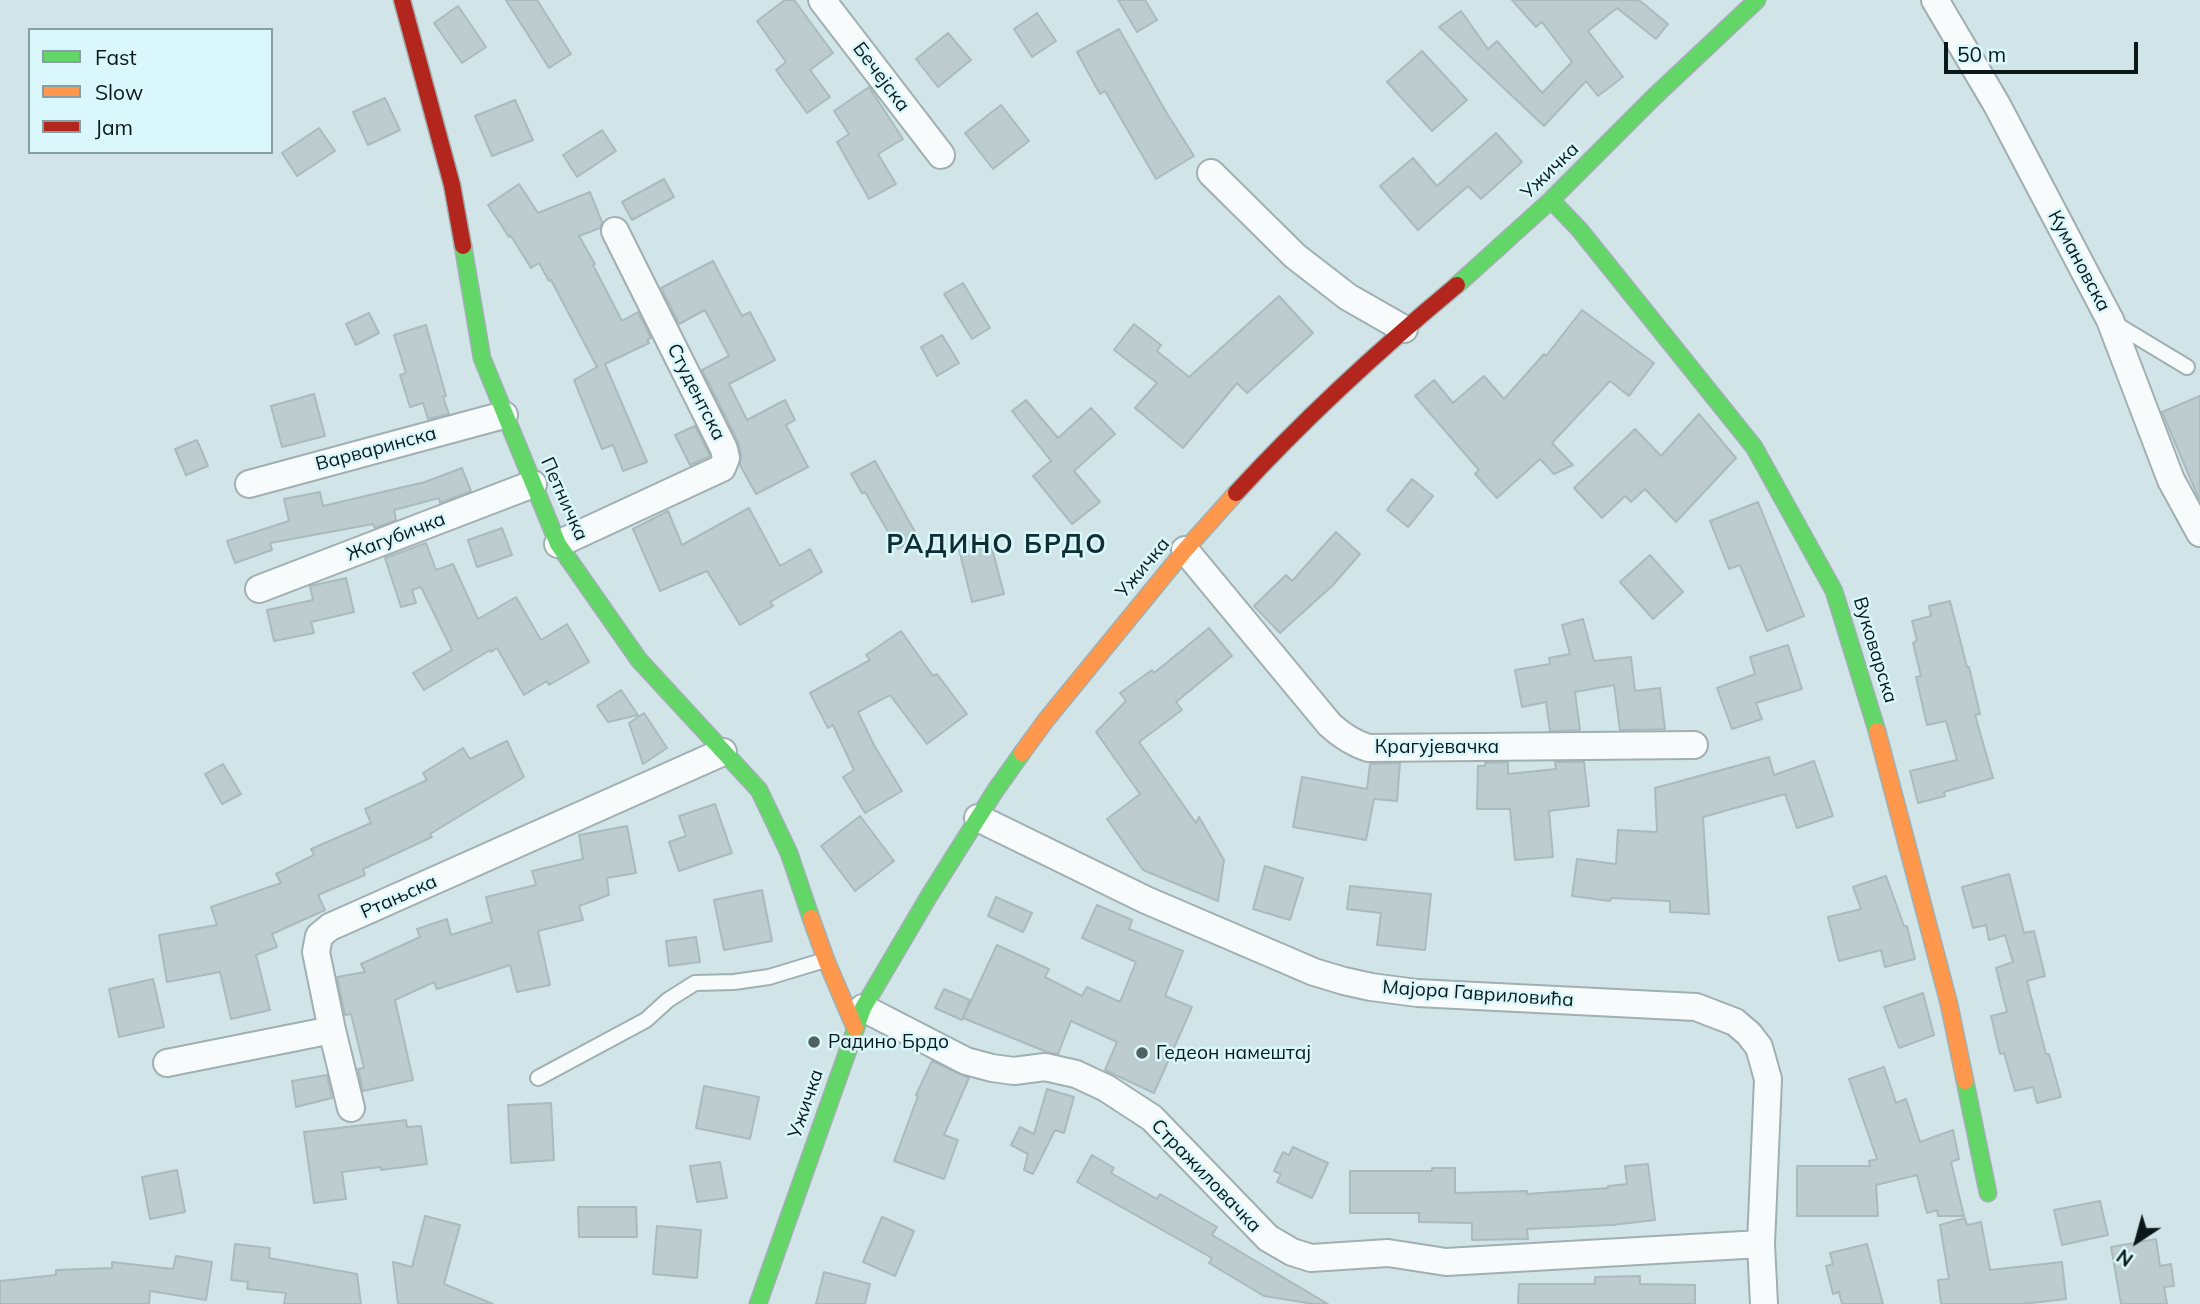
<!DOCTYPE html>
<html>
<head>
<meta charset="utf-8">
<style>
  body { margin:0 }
  #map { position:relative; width:2200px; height:1304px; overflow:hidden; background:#d1e5e8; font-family:Mulish,sans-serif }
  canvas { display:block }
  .legend { position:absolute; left:28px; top:28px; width:245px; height:126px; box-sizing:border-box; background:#daf7fc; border:2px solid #879ea2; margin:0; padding:9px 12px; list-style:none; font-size:21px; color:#0a181a }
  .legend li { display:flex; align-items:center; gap:14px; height:35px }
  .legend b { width:35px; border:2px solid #879ea2 }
  .north { position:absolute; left:2102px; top:1206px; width:70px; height:70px; -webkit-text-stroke:5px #daf7fc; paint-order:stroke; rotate:216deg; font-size:19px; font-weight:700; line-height:28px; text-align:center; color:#0a181a }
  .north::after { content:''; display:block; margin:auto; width:24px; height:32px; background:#0a181a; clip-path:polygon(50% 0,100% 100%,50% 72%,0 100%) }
  .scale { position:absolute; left:1944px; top:42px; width:194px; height:32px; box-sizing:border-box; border:4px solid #0a181a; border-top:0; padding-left:9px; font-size:21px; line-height:24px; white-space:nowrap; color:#0a181a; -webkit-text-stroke:5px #daf7fc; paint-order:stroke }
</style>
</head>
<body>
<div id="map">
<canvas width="2200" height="1304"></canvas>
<ul class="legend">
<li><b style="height:9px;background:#63d668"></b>Fast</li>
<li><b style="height:9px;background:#ff974d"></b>Slow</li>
<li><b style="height:9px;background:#b3261e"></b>Jam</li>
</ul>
<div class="north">N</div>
<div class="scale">50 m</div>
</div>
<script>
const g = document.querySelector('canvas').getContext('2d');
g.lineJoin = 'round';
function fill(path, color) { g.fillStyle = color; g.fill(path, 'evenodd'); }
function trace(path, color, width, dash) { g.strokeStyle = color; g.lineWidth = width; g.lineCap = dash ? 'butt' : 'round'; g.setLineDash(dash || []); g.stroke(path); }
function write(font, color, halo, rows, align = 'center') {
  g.font = font + ' Mulish,sans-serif'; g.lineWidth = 5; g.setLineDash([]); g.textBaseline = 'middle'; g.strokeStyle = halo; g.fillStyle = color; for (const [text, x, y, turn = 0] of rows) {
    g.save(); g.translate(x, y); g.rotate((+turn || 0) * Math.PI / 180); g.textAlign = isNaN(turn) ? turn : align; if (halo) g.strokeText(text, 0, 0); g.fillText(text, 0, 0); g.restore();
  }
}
const building = new Path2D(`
  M506,0H537L571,54L549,68Z
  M785,0H794L833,53L810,70L830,97L807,113L776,70L786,62L757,21Z
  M1118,0H1145L1157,20L1137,32Z
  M1512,0H1639L1668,24L1656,39L1617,8L1588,31L1623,77L1598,96L1586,81L1544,126L1439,27L1461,11L1488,49L1497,41L1542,93L1572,62L1542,22L1536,27Z
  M458,6L486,47L462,63L434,23Z
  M1037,13L1056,41L1032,57L1014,29Z
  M1119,29L1166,112L1194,156L1156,179L1105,91L1100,94L1077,52Z
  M948,33L971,60L938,87L916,59Z
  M1422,51L1467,100L1432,131L1387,82Z
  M869,87L903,139L878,154L896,184L869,199L837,142L849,134L834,111Z
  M385,98L400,130L368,145L353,112Z
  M515,100L533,140L492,156L475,116Z
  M1001,105L1029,141L993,169L965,133Z
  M319,128L335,151L297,176L282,153Z
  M602,130L616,151L577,177L563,155Z
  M1496,133L1522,162L1481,199L1468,186L1418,230L1380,186L1413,158L1437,186Z
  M664,179L674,197L632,220L622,202Z
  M519,184L538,213L590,192L602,222L600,228L579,236L595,264L593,265L622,321L638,312L651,338L647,340L649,343L605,364L647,462L623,471L613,445L602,449L574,380L597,367L551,280L549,281L539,263L531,268L511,236L509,237L488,205Z
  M713,261L742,316L750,312L775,360L729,384L747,420L785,400L795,420L786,425L808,467L756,494L740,465L741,455L738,442L702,370L729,356L705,310L679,324L661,288Z
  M963,283L990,328L972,339L944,294Z
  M1279,296L1313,333L1247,393L1237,383L1183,448L1135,408L1157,383L1114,350L1134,324L1161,345L1157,351L1189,377Z
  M1582,310L1654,363L1629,396L1610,381L1552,443L1573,465L1554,474L1540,459L1497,498L1475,474L1479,470L1415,396L1434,380L1453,403L1484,376L1504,399L1544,354L1546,356Z
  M369,313L379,333L356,345L346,324Z
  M426,325L446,396L443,397L449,414L428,419L423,403L410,407L400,375L406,373L394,335Z
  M942,335L959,363L937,376L921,347Z
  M314,394L325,436L282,447L271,406Z
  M2200,396V499H2199L2162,412Z
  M1026,400L1058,438L1091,408L1115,434L1074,471L1100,502L1072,524L1033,476L1051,461L1012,411Z
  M1699,414L1736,458L1676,522L1645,489L1631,502L1625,496L1602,518L1574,488L1635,429L1661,456Z
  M695,426L710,456L690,465L675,435Z
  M197,440L208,466L186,475L175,449Z
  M875,461L918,537L898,549L865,492L862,493L851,474Z
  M462,468L471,491L440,503L439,498L394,510L396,520L375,528L373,524L270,543L272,550L235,563L227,541L289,521L284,499L320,492L323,506L425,482Z
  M1412,479L1433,496L1408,527L1387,510Z
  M1758,502L1804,616L1767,631L1740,565L1729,569L1710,521Z
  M749,508L780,566L810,549L822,572L770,602L773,606L740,625L707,571L660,591L633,529L668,511L682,545Z
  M502,528L512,555L477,567L468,540Z
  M1336,532L1360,554L1332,586L1280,633L1254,606L1286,575L1292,581Z
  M989,537L1004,594L972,602L958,545Z
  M426,543L436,570L453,564L478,619L516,597L541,640L567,624L589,662L549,685L547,681L524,695L497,648L491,652L490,650L424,690L413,673L452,650L421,587L412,590L416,603L401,607L385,558Z
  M1650,555L1683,592L1653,619L1620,582Z
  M346,578L354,612L311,622L314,633L274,641L267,610L313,600L310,586Z
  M1950,601L1967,667H1969L1980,714L1975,715L1993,778L1944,792L1945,796L1918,803L1910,771L1957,760L1946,721L1927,725L1916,677L1921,676L1913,643L1917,640L1912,621L1931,616L1929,606Z
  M1583,619L1594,661L1631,657L1635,691L1660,688L1665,729L1620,730L1614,685L1575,692L1580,730L1550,731L1546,702L1522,707L1515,670L1550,664L1549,658L1570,654L1562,625Z
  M1209,628L1232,656L1176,702L1182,710L1139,742L1196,823L1199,817L1224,860L1218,901L1143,870L1107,819L1140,794L1096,732L1126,701L1120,693L1152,670L1154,673Z
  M901,631L933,676L937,674L967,714L927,744L890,695L858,712L875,747L902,791L865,813L843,777L854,770L833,725L828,728L810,693L870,660L866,655Z
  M1788,645L1802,689L1756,703L1762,719L1732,729L1717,688L1755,674L1750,657Z
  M621,690L638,715L608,722L597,706Z
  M644,713L667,748L643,764L629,723Z
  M507,741L524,777L430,834L432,837L363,869L365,875L318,895L325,910L272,934L277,947L256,955L270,1010L231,1019L220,972L167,982L159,935L217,925L211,907L281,883L276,874L314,855L311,849L371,823L365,809L427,780L423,773L463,748L470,759Z
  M1769,757L1774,775L1814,761L1833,816L1797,828L1785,794L1703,817L1709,914L1670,912V901L1611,898L1610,901L1572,896L1577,859L1616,864L1618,830L1657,832L1655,788Z
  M1508,762V774L1556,769L1555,762H1584L1589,806L1549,811L1553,857L1515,860L1510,809H1477L1478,766H1485V763Z
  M1400,763L1397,801L1374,799L1366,840L1293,827L1302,777L1367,789L1370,764Z
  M223,764L241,794L222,804L205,774Z
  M715,804L732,853L679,871L669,842L686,836L679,816Z
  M860,816L894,861L855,891L821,846Z
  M627,826L636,873L607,878L609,895L579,906L583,920L538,931L550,985L517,992L510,965L437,989L434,982L395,1000L413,1080L363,1091L358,1069L364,1068L351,1014L345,1015L337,977L365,972L361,964L420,937L417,929L447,919L451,935L492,922L486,897L536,885L532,871L583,859L579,835Z
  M1265,866L1303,878L1290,920L1253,909Z
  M2009,874L2024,933L2034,931L2045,976L2027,981L2046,1054H2049L2061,1097L2037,1103L2033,1087L2015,1091L2004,1053L2000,1054L1991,1016L2007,1012L1996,968L2013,962L2005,935L1989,940L1986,925L1973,928L1962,887Z
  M1886,876L1904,926H1907L1915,959L1885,967L1881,950L1839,961L1828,917L1861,909L1853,887Z
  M1350,886L1431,894L1425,950L1377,945L1381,913L1347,909Z
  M762,890L772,941L724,950L714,900Z
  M996,897L1032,913L1023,932L988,916Z
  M1097,905L1132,920L1129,929L1183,951L1165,996L1192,1007L1154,1093L1105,1070L1117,1042L1071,1021L1058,1054L1047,1052L963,1018L997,945L1049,969L1045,977L1082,996L1087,987L1120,1002L1136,962L1082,938Z
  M696,937L700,962L669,966L666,941Z
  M153,979L164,1027L119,1037L109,989Z
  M944,989L970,1000L962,1020L935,1008Z
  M1923,993L1934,1035L1899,1048L1884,1007Z
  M932,1061L969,1078L944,1135L958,1140L944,1179L894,1161L918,1096L916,1095Z
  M1884,1067L1896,1103L1906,1099L1920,1142L1953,1130L1959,1159L1951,1162L1964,1216H1938L1937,1210L1927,1213L1917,1175L1876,1185L1878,1216H1797V1166H1870L1869,1161L1877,1159L1849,1079Z
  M327,1075L332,1098L296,1107L292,1081Z
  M704,1086L759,1097L750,1139L696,1128Z
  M1047,1089L1074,1097L1064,1133L1055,1130L1033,1174L1024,1170L1028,1154L1011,1145L1020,1127L1034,1134Z
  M551,1103L554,1160L511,1163L508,1105Z
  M406,1120L407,1127L421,1126L427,1164L381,1170V1167L342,1172L346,1199L314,1203L304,1132Z
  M1293,1147L1328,1163L1312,1198L1277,1182L1281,1174L1274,1171L1283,1152L1289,1155Z
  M1092,1155L1114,1168L1111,1173L1157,1199L1160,1194L1217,1227L1212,1235L1328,1304H1314L1264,1296L1209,1263L1212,1258L1077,1182Z
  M720,1162L727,1198L697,1202L690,1166Z
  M1648,1164L1655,1220L1612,1225L1527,1229L1528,1239L1472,1240V1223L1419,1222V1213H1350V1171H1432V1168H1455V1193L1527,1191V1194L1608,1188V1186L1627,1184L1625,1166Z
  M177,1170L185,1212L150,1219L142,1177Z
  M2100,1201L2108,1235L2062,1245L2054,1210Z
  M578,1207H636L637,1237H579Z
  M425,1216L460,1225L444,1284L493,1304H398L393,1262L412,1267Z
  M882,1217L914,1231L895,1276L863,1262Z
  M1965,1218L1967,1225L1981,1222L1990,1270L2062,1262L2066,1299L2023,1304H1941L1938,1280L1949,1279L1940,1225Z
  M657,1226L701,1230L697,1278L653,1274Z
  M2156,1239L2160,1266L2171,1264L2174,1286L2164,1287L2167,1304H2121L2111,1247Z
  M235,1244L270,1248L269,1258L357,1274L361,1304H284L286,1293L247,1289L248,1282L231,1280Z
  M1867,1244L1883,1304H1842L1839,1292L1833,1294L1826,1266L1833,1264L1830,1253Z
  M176,1256L212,1262L206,1300L150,1291L149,1304H0V1281L56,1275V1270L112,1268V1262L173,1269Z
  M824,1272L870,1284L865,1304H816Z
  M1640,1276V1284L1695,1285V1304H1518L1519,1284H1595V1277Z`);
const lane = new Path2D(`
  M2114,323L2187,367
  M538,1078L646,1020L668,1000L695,983L734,982L769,977L825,960`);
const street = new Path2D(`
  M822,0L941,155
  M1935,0L1997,105L2110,320L2171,480L2200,533
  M1211,173L1295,256L1348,297L1404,329
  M249,484L504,415
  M558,544L722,468L726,458L724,449L615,231
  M1185,550L1330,725C1341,735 1353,743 1368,748L1694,745
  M259,589L533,484
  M978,818L1146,900L1314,972L1344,981L1371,987L1417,993L1696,1007L1735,1022L1749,1034L1759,1047L1768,1079L1761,1244L1764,1304
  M863,1008L966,1061L992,1068L1014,1071L1045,1067L1076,1074L1106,1088L1152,1118L1268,1238L1292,1252L1311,1258L1388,1253L1446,1262L1761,1244
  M332,1030L351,1108
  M167,1063L332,1030L316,952L319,936L330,927L723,752`);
const fast = new Path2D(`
  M1551,200L1579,229L1754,447L1834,591L1877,731
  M463,246L482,358L558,544L639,660L759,790L789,853L811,918
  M1457,285L1551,200L1655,96L1757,0
  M1965,1081L1988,1193
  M758,1304L863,1008L929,896L995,791L1022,753`);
const slow = new Path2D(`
  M1877,731L1949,1004L1965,1081
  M1022,753L1046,720L1185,550L1236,493
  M811,918L826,960L855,1028`);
const jam = new Path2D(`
  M402,0L452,185L463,246
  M1236,493C1304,419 1380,349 1457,285`);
const markers = [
  [814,1042,7,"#506062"],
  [1142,1053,7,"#506062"]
];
const streetNames = [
  ["Бечејска",881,77,53],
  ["Ужичка",1550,171,-44],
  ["Кумановска",2079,261,62],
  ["Студентска",696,392,63],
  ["Варваринска",376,449,-15],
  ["Петничка",564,499,66],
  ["Жагубичка",396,537,-21],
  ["Ужичка",1143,568,-50],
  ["Вуковарска",1875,650,73],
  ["Крагујевачка",1437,747],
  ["Ртањска",399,897,-24],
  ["Мајора Гавриловића",1478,994,4],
  ["Ужичка",806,1104,-71],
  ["Стражиловачка",1206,1176,46]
];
const poiNames = [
  ["Радино Брдо",828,1042],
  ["Гедеон намештај",1156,1053]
];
const districtNames = [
  ["РАДИНО БРДО",997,545]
];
fill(building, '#bdccce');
trace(building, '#aababd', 2);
trace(lane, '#a0afb1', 18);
trace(street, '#a0afb1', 30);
trace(fast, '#a0afb1', 19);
trace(slow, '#a0afb1', 19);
trace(jam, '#a0afb1', 19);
trace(lane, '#f8fbfc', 14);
trace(street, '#f8fbfc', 26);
trace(fast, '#63d668', 16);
trace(slow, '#ff974d', 16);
trace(jam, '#b3261e', 16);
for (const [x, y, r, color] of markers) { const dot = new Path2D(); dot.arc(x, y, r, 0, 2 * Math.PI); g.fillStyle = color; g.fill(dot); trace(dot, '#daf7fc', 2.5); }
write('19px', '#0a181a', '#daf7fc', streetNames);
write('19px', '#0a181a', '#daf7fc', poiNames, 'left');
g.letterSpacing = '2px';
write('bold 26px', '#0e2e34', '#daf7fc', districtNames);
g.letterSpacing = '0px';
</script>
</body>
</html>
